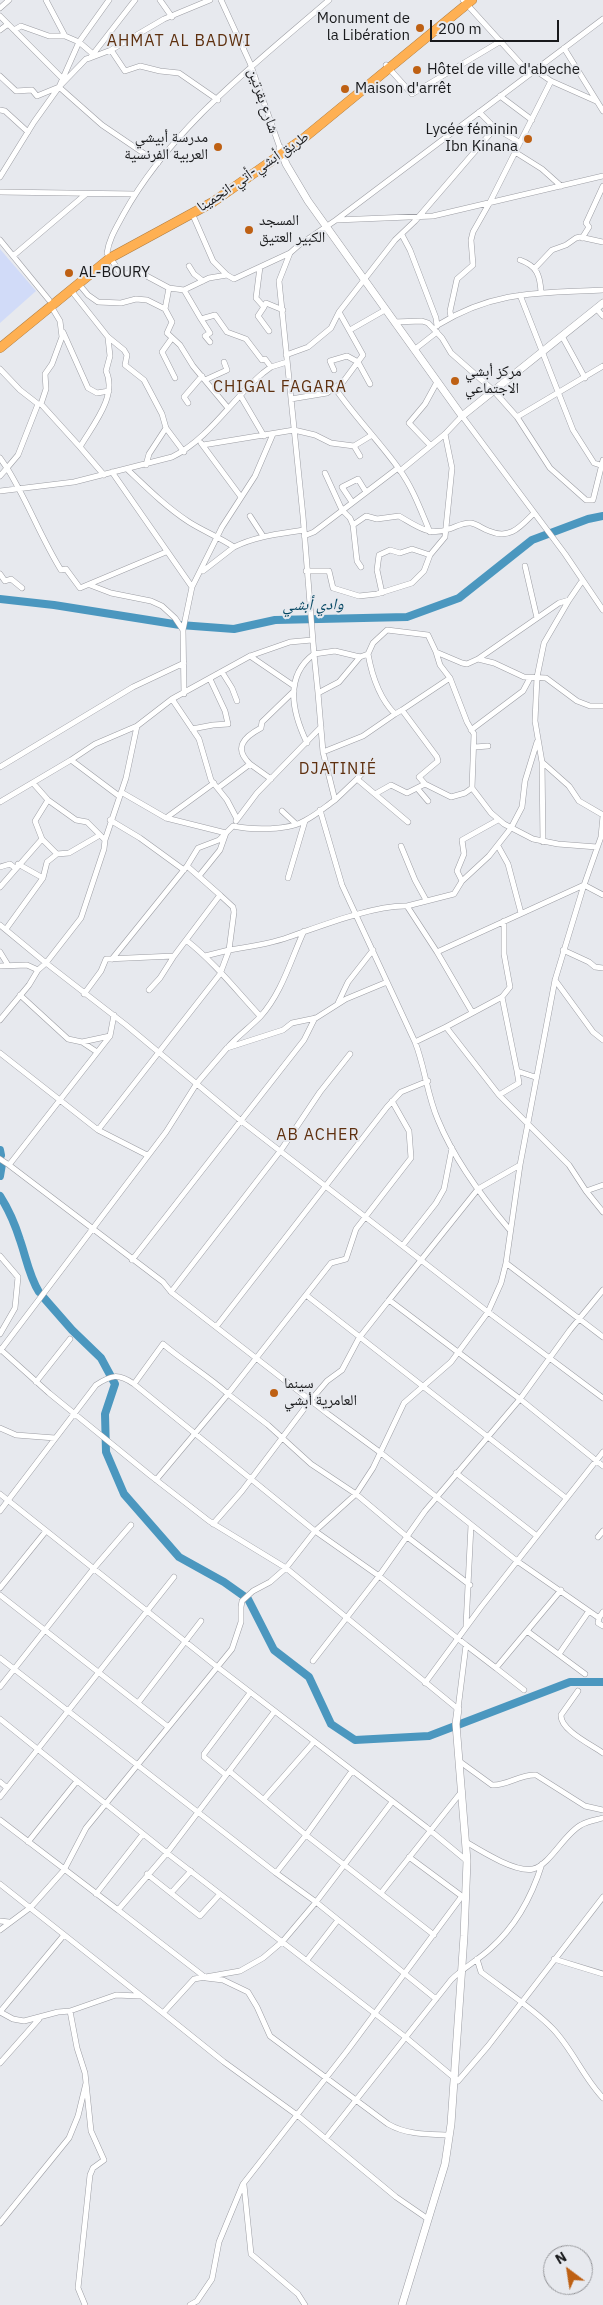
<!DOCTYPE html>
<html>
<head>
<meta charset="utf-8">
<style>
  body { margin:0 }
  #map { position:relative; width:603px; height:2305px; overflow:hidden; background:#e7e9ee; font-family:"IBM Plex Sans",sans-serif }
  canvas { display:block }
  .north { position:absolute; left:543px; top:2245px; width:50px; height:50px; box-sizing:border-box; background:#e7e9ee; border:1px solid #95969a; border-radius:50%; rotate:329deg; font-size:14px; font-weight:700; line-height:20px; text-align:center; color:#191a1c }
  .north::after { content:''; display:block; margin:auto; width:18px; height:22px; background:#be6013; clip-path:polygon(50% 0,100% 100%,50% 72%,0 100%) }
  .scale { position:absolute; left:430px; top:20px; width:129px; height:22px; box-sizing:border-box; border:2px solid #191a1c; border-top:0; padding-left:6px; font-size:15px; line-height:18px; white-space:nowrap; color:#191a1c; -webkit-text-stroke:4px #e7e9ee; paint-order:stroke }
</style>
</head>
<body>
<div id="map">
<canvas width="603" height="2305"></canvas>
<div class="north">N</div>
<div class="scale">200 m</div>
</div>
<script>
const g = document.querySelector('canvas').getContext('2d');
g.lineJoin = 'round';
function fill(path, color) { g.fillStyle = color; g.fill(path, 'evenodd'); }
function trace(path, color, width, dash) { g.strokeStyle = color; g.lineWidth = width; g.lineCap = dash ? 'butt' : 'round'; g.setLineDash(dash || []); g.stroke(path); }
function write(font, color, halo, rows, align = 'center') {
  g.font = font + ' "IBM Plex Sans","Noto Naskh Arabic",sans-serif'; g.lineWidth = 4; g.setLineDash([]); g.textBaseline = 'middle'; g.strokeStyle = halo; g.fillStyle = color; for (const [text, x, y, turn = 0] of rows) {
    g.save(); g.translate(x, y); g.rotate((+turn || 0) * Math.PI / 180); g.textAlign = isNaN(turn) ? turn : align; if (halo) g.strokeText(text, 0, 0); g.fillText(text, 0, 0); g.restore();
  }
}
const green = new Path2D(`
  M0,249L36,291L0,323Z`);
const river = new Path2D(`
  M0,599L54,605L180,625L234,629L275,620L407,617L459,598L532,540L588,519L603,516
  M0,1150L1,1155
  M0,1176L2,1164
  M0,1196C9,1210 15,1224 20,1240C26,1257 29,1276 39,1292
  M44,1298L72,1330L101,1358L115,1384L105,1414L106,1452L124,1494L179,1557L224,1582L248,1599L274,1650L309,1677L331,1724L355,1740L429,1736L570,1682H603`);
const street = new Path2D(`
  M46,0L65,36L79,42L93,54
  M160,0L172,17
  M221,0L250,63L280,148
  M463,0L530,74
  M0,8L9,0
  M0,16L61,77
  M0,30L8,24
  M14,30L21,26L49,36H65
  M564,48L603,111
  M111,50L125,71L140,66L160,71L179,73L218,100
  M90,58L111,50L164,19L210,0
  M386,65L412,94L501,41
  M535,70L551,81L596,101
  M0,76L16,91L32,90L37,96L59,87L79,42L109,0
  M59,87L102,125L158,163
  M500,96L532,120
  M0,110L5,111L28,132
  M495,128L519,142
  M515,152L542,169L561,186
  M603,176L433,216L336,220L299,245L290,253L279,281L303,516L314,654L335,651L360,657L368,654L373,643L387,630L428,635L436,652L462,663L467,664L478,659L494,663L524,677L546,678L577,701L590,706H603
  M0,177L34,122L59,87L86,59L90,58L135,0
  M0,192L135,194
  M192,213L213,261L227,275
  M336,220L603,19
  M402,235L410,250L436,318L437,326
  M582,238L589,227L586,223L603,186
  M0,240L49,300
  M13,256L86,194
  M520,260C537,266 540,275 541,292
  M189,266L194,274L203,281
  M260,267L256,298L264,307L266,303L283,310
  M535,268L552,250L566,245L576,238L580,237L603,242
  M78,283L88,295L98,302L121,303L136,299L147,300L165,309L172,322L167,333L180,345L193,366L228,408
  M70,289L108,337L124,350L127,355L125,365L144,380L162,414L166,428L184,452
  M184,290L209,278L227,275L234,279L290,253
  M520,295L573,430L594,463L603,466
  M264,307L258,316L269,331
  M596,308L603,316
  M165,309L169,288
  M451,317L450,311L457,279L473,265L471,240L473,232L490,202L551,81
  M201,319L210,333L205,336L210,342
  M394,322L422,321L428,323L442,338L451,353L493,390L517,417L550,468L586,500H593L603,460
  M438,325C494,290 540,293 603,290
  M350,330L385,310
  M63,332L88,388L97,393L109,391
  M562,336L585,378
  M172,338L162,352L175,378
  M414,350L437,332
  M286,355L308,347L331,328L339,312L395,240L415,221L495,128L479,112
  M271,367L265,359L262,360L246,339L227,332L215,315L201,319L184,290L169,288L141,273L121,274L107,253C109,239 116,228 123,215C171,128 255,64 329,0
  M0,369L20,390L38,404H41L80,447
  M334,370L330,361L347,356L358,362L370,384
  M205,380L227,370L224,362
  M335,388C354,416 379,441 399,469C413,488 421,511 430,532
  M240,395L264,436
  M291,399L327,393L343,382L363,355L339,312
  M188,403L184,397L202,376
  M38,404L18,455L7,468C28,502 40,536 61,570L66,569L80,588L166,552
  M41,404L46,389L45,374L52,364L62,337L60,321L51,306
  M517,417L603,366
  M201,443L241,497
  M203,445L294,430L315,435L331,443L354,446L372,435
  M430,445L409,423L425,404L437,382
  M354,446L360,456
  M0,458L7,468L0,476
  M146,465L149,454L166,428
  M127,469C147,488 166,507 189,522C203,531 219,537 234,547C256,536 279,534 304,530
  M400,471L445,434L462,416L565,554L603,610
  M112,472L192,587L222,527L255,476L273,434
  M325,473L342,510L350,518L353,525L357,561L361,567
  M104,475L80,447C92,426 118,396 106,371L110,356L108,338
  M0,491L74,482L172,457C209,439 232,399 263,373L271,367L287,362
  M352,502L342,487L358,479L366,492
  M250,516L263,536
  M353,525L366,516L377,519L399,516C415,525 429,537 449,529C456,527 463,522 471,523C477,524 483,529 489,531C510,540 520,527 534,513
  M304,536L314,532L398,468
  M525,566L537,618
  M203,571L234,547
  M306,571H329L333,588L359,596L377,594L412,583L424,571L430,555L445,537L452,468L445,434
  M0,574L5,581L11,579L22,588
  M90,585L111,593L151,601L162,606L175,618L183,630
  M382,593L377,570L379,555L390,550L400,553L412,549L430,555
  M569,600L544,643L537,677L535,721L542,762L569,786L579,801L603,815
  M436,652L440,665L450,678L467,722L474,734L472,788L491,813L504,824L533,839L558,844L597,847
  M314,654L318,693L339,682L360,657
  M368,654C372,676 379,698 395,714L402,710
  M250,656L294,686
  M478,659L559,603L569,600L582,581
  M222,672L232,688L237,701
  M450,678L402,710L437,757L438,761L419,777L425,784L451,797L465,793L472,788
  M318,693L323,752L363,736L395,714
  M184,694L183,630L192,587
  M172,699L199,739L211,780L227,800L237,819
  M192,729L213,725L228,724L225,711L210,679
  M471,730L523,691L530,678
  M307,743C293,714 283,677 314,654
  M475,747L488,746
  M323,752L335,800L357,779L408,822
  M542,762L543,842
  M250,764C233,748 244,737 261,728L262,722L294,691
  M0,767L133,687L184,663
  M357,779L364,771
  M218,788L250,764L271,779
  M417,788L428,801
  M121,792L166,818L226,833L233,826C252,830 289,831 306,820C316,815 325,807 335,800
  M375,794L391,785L407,793L425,784
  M119,796L71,760L95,744L137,726L172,699L250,656L290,642L312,640
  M0,802L71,760
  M320,810L342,885L415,1042C425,1067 427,1095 438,1120C454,1159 482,1197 509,1229
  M282,811L296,824
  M166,818L214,783
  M110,820L140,838L184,870
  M236,821L257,793L321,727
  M42,839L57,854
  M105,840L126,778L137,726
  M401,846L415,880L426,900
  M498,846L508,864L521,913
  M18,864L43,878
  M0,867L10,864L15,868
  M199,876L220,850L226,833
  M288,878L305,821
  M462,881L457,871L464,854L462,840L498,820
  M0,887L42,839L35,821L48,800
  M407,906L454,894L462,881L489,856L511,828L522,807L525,781L537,742
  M504,921V954L510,987L502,997L517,1071L535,1077
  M0,925L46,963L81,918L104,849L105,840L87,822L76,820L48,800L33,783
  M6,929L43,878L47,862L57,854L69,853L100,835
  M186,940L220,895L187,866
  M563,950L589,962L595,967L603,968
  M0,952L8,965
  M437,952L584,885L603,895
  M205,956L229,950L234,912L233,907L220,895
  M112,959L187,866L198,848L219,840L226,833
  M0,966L27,965L38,970
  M555,980L593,1032L603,1040
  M149,990L160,978L174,956
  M84,994L101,971L106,959L174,956L186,940C214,962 236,990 260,1016
  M20,995L68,1039L82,1042L97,1052
  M338,1003L348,982L373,950
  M114,1015L110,1036L9,1165L163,1282L171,1292L328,1414L381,1453L517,1561L599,1618L603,1612
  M0,1020L29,985L38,970L46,963L126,1025L240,1120L488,1312L603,1398
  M446,1027L502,997
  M82,1042L110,1036
  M415,1042L446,1027L499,1095L569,1165L586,1191L603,1212
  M229,1046C238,1036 250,1027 260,1017C282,993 291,959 304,931
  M0,1053L98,1130L147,1155
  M499,1095L519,1083L517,1071
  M98,1130L220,974L229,950C249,947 270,944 289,937C321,926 374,905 407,906L437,952L472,1012
  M0,1159L9,1165
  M586,1191L603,1185
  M403,1245L436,1203L444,1189L452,1148
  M0,1256L18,1277L15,1308L0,1334
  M132,1260L304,1040L315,1018
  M506,1263L603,1337
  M603,1290L570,1330L520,1399L603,1466
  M171,1292L281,1150L320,1092L350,1054
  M306,1295L566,1498
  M389,1300L478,1189L520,1165
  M216,1327L387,1107L401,1092L428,1081
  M0,1349L49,1393L151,1476L209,1521L286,1568L458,1709
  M0,1351L166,1132L197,1083L227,1048L283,1030L292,1023L316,1018L346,999L387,982
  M36,1382L70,1339
  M134,1384L315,1531L379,1576L466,1645L458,1709
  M0,1428L16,1435L55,1438
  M456,1473L537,1536
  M156,1480L228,1394L268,1425L311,1464L356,1494L406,1536L470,1585
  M0,1494L216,1666L426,1827L467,1861
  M0,1511L96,1385C111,1375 118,1373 134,1384L163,1344C184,1362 207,1375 228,1394L331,1263L346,1259L356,1229L411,1158L409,1131L392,1101
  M213,1524L242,1491L310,1401L327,1381L342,1370L359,1338L389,1300L520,1399L425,1511L379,1576L313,1661
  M598,1537L603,1531
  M0,1588L46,1531
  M0,1595L167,1726
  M599,1618L598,1623L603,1626
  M466,1626L471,1525
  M527,1631L585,1674
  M466,1645L496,1668L561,1590
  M559,1654L589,1611
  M0,1658L276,1873
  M496,1668L524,1690
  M425,1683L481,1607L603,1452
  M0,1687L94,1568L131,1525
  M578,1691L561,1715C560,1730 592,1745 603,1753
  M138,1703L201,1621
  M274,1712L167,1853L118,1910L206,1978L223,1980L248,1992L257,2007L270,2036L388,2124C407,2135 428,2134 449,2135
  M0,1719L167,1853L404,2036L458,2081L488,2046L603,1897
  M459,1761L492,1785C507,1786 520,1774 536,1775L585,1806L603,1810
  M352,1771L306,1835L434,1935
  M226,1775L204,1757V1754L250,1693
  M0,1782L7,1788
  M0,1797L174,1577
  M264,1799L314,1742
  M392,1802L316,1902L436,1999
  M0,1820L118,1910
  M28,1842L77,1781
  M466,1842C481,1851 516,1873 533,1869C550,1865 564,1834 581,1825C588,1821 596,1820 603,1818
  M409,1857L463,1897
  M147,1874L200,1916L220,1894
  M0,1884L163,2013L194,1979L240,1971L263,1958L283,1941L316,1902L276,1873L306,1835L229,1771
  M171,1893L191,1871
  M381,1893L462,1791
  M96,1894L143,1834
  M0,1921L9,1922
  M0,1930L31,1907L64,1870L86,1828L232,1649L241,1622V1607L242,1601L253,1591L270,1582L286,1568L315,1531L356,1494L373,1468L404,1403L451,1362L488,1312L501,1283L506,1263L520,1165L555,980L583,888L601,837L603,816
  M477,1959L481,1972C503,1989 534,2009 553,2029C573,2050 583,2077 603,2098
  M554,1959L603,1974
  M307,1960L338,1920
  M70,2011L77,2048L85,2073L91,2131L104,2160L93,2168L90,2175L78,2288L85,2305
  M0,2012L13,2019L24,2021L58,2012L70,2011L116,1995L139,1996
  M0,2012L64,1935
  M163,2013L224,2062L297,2115L396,2197L428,2219
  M0,2063L39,2019
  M326,2138L451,1980C463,1968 478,1960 490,1949C515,1927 532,1896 542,1864
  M244,2185L251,2254L298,2294L305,2305
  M0,2223L69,2138L78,2116L86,2083
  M190,2305L197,2301L212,2279L219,2242L243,2184L347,2051L462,1896`);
const secondary = new Path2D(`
  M280,148L286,164L308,201L462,416L603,303
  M402,2305L445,2164L451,2124L464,1936L467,1861L456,1724L458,1709`);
const highway = new Path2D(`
  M0,348L110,258L213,202L304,138L472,0`);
const markers = [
  [420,28,5,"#be6013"],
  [417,70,5,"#be6013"],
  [345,89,5,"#be6013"],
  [528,139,5,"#be6013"],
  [218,147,5,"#be6013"],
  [249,230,5,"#be6013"],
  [69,273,5,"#be6013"],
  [455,381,5,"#be6013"],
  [274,1393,5,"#be6013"]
];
const poiNames = [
  ["Monument de",410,19,"right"],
  ["la Libération",410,36,"right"],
  ["Hôtel de ville d'abeche",427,70],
  ["Maison d'arrêt",355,89],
  ["Lycée féminin",518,130,"right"],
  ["Ibn Kinana",518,147,"right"],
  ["مدرسة أبيشي",208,138,"right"],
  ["العربية الفرنسية",208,155,"right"],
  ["المسجد",259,221],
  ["الكبير العتيق",259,238],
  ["AL-BOURY",79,273],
  ["مركز أبشي",465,372],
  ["الاجتماعي",465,389],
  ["سينما",284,1384],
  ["العامرية أبشي",284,1401]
];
const streetNames = [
  ["شارع بقرتين",263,101,71],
  ["طريق أبشي-أتي-انجمينا",253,172,-34]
];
const neighbourhoodNames = [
  ["AHMAT AL BADWI",179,41],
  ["CHIGAL FAGARA",280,387],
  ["DJATINIÉ",338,769],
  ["AB ACHER",318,1135]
];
const waterNames = [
  ["وادي أبشي",313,605,-1]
];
fill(green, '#d1dbf8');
trace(river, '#4b97bf', 8);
trace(street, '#9c9da3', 6);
trace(secondary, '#9c9da3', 8);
trace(highway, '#ae7c40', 10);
trace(street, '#fff', 5);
trace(secondary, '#fff', 7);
trace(highway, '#feb053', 9);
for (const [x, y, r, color] of markers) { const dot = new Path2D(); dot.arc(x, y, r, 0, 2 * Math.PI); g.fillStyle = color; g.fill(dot); trace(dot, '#e7e9ee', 2); }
write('15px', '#191a1c', '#e7e9ee', poiNames, 'left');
write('15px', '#191a1c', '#e7e9ee', streetNames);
g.letterSpacing = '1px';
write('16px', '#5e300f', '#e7e9ee', neighbourhoodNames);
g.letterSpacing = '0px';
write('italic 16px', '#054763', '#e7e9ee', waterNames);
</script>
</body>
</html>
